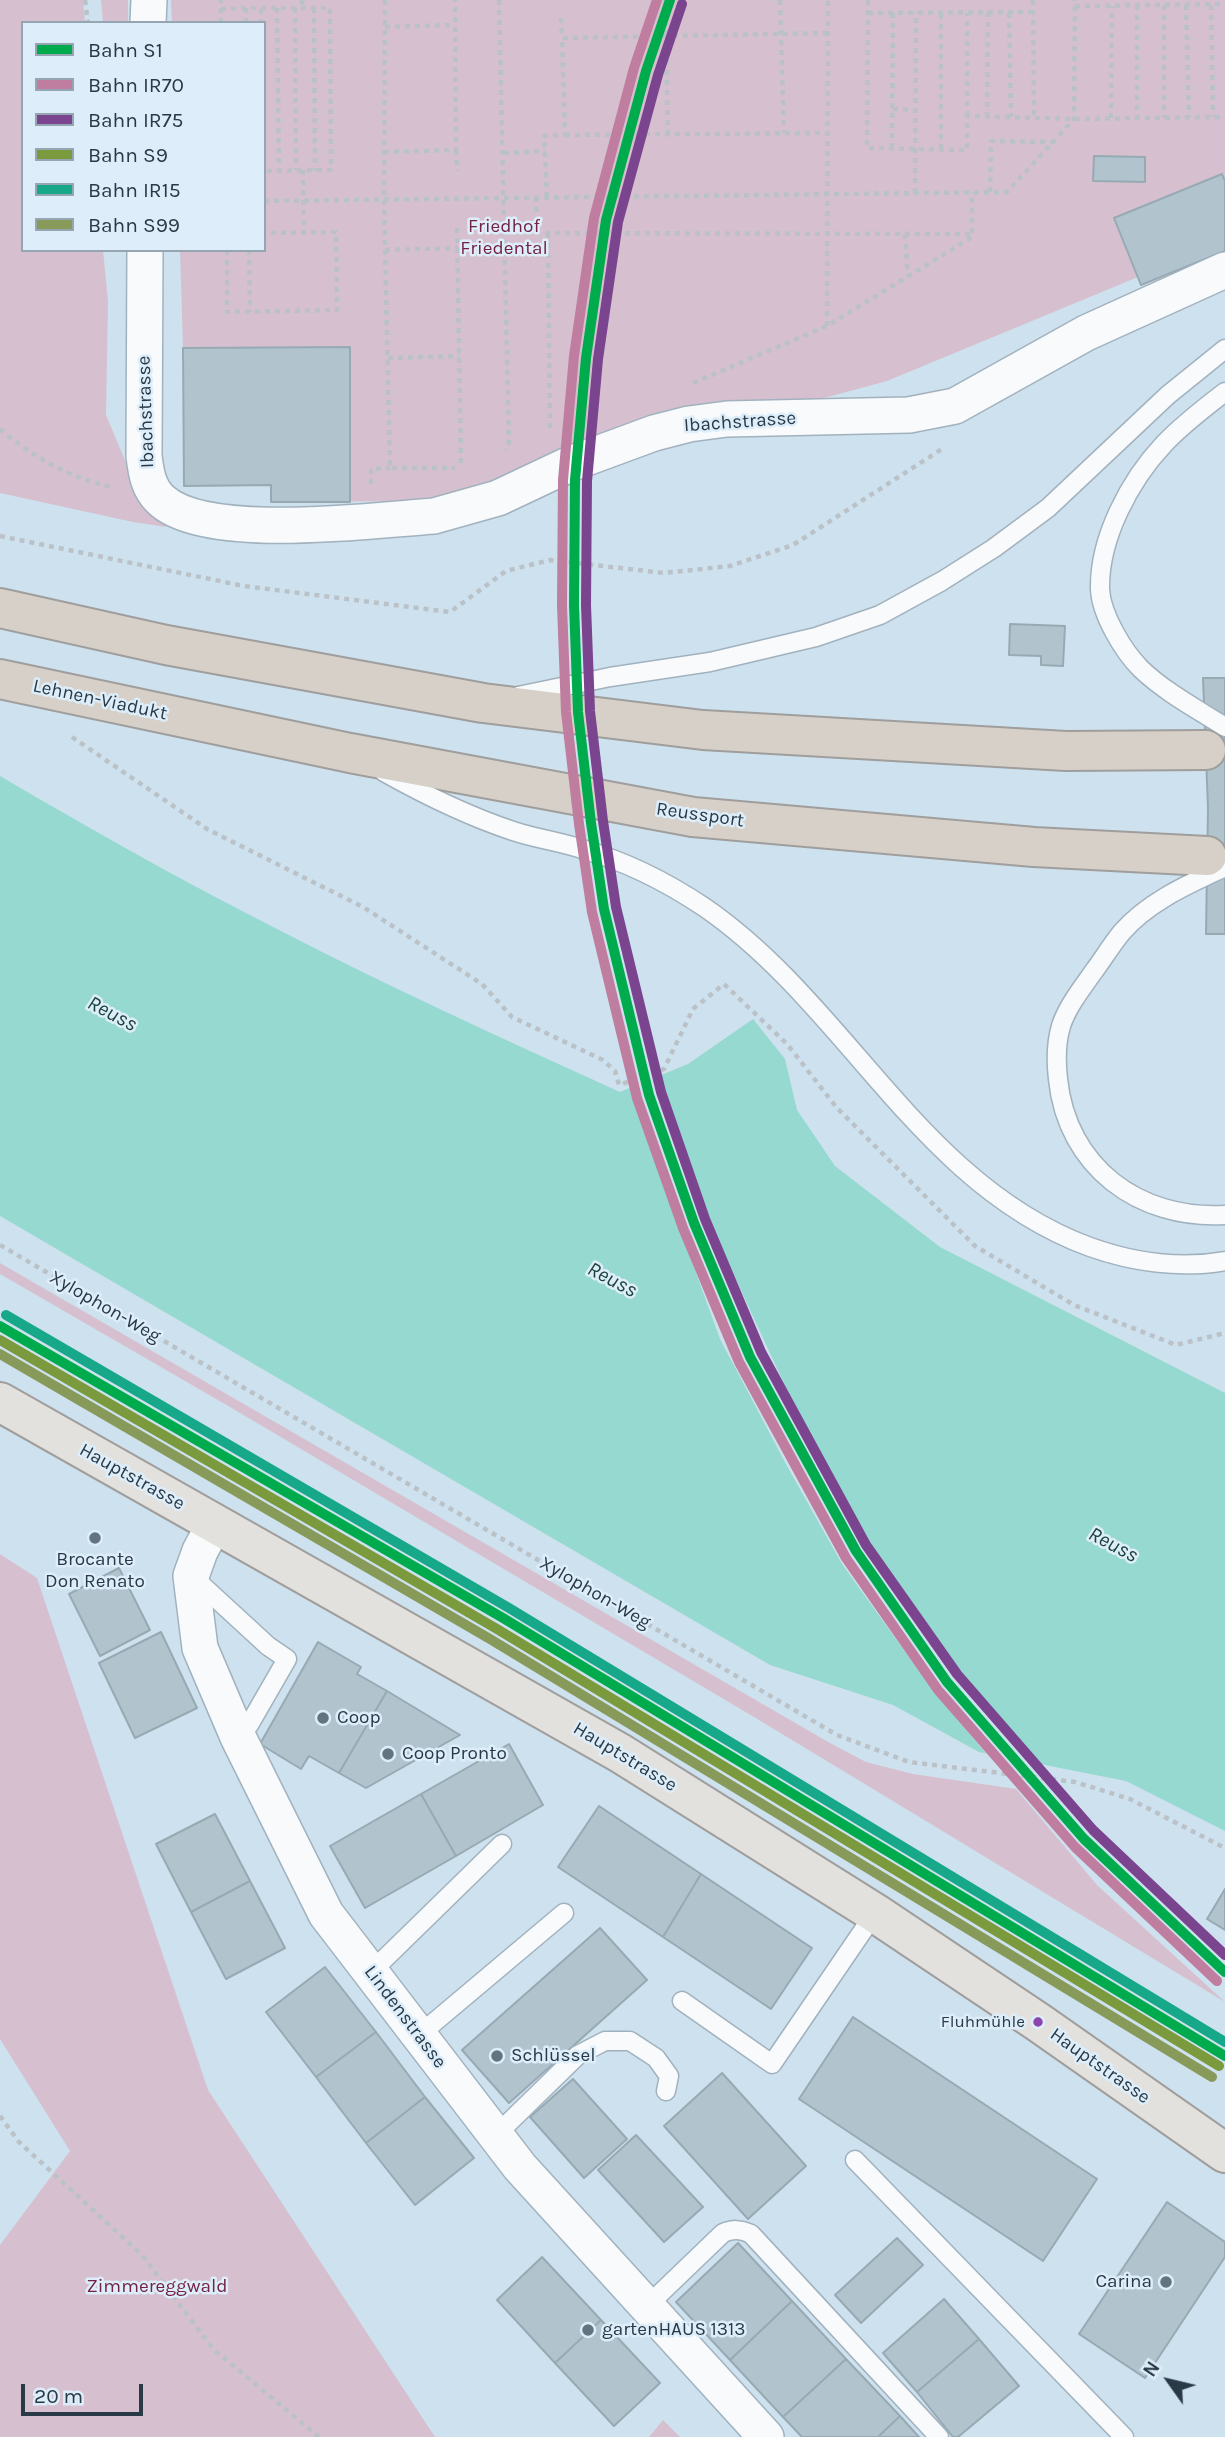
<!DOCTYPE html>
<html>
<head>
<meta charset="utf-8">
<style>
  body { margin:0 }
  #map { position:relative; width:1225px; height:2437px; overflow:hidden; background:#cee1ee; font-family:Karla,sans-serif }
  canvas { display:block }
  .legend { position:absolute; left:21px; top:21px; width:245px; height:231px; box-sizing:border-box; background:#ddeefa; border:2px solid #95a6b2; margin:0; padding:9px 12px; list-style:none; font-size:21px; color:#293a46 }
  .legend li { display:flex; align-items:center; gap:14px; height:35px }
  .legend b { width:35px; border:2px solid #95a6b2 }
  .north { position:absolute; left:1134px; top:2346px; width:70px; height:70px; -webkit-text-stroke:5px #ddeefa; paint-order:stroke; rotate:304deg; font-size:19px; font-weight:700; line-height:28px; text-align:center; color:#293a46 }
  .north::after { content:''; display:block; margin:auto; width:24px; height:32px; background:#293a46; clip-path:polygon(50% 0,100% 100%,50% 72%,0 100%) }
  .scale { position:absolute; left:21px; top:2384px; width:122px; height:32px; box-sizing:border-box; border:4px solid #293a46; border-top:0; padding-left:9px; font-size:21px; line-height:24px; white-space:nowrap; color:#293a46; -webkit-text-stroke:5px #ddeefa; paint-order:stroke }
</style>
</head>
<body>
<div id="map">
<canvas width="1225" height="2437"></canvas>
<ul class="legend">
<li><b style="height:9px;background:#00ab4d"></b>Bahn S1</li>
<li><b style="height:9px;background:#bf7d9f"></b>Bahn IR70</li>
<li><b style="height:9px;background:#7a448f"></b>Bahn IR75</li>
<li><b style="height:9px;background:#7a9a3d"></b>Bahn S9</li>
<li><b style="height:9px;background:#16a889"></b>Bahn IR15</li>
<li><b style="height:9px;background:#889a5a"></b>Bahn S99</li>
</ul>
<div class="north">N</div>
<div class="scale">20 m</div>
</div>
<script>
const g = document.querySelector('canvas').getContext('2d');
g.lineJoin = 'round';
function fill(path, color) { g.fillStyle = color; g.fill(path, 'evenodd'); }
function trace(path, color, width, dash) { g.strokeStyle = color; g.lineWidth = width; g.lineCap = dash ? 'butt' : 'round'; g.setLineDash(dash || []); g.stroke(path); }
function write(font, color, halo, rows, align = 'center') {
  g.font = font + ' Karla,sans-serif'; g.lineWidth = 5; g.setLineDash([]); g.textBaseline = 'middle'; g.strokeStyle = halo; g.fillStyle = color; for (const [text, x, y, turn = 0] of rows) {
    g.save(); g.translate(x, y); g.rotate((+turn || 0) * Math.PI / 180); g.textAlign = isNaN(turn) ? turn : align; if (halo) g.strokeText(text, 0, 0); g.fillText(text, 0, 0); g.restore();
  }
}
const green = new Path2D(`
  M0,0H83L85,23H23V250H103L108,301L106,415L127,465L166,527L133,522L0,493Z
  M101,0H128V23H103Z
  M171,0H1225V241L887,381L443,501L271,502V485L183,348L180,250H264V23H172Z
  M0,1263L830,1743L866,1762L913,1774L1016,1789L1097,1885L1225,2002L754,1717L230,1407L0,1274Z
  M0,1554L37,1578L208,2090L435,2437H0V2245L70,2151L0,2039Z
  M663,2420L680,2437H649Z`);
const water = new Path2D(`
  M0,776C92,830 184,882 279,930C391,988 506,1040 620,1092L688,1064L753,1019L785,1059L797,1110L835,1166L940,1247L1225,1393V1831L1126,1781L979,1752L893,1705L770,1665L0,1216Z`);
const pier = new Path2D(`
  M657,1073L710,1223L815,1451L869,1545L960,1671L1043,1768L989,1757L934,1692L842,1564L787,1466L720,1339L636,1108L629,1085Z`);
const building = new Path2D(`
  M1094,156L1145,157V182L1093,181Z
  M1222,174L1225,181V251L1141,285L1114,218Z
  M350,347V502H271V485L184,486L183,348Z
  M1010,624L1065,626L1063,666L1041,665V656L1009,655Z
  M1203,678H1225V934H1206L1208,808Z
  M119,1568L150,1630L100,1656L69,1594Z
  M161,1632L197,1708L135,1738L99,1663Z
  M318,1642L361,1667L357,1674L387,1691L339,1773L309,1756L301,1769L260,1744Z
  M387,1691L460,1735L366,1788L339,1773Z
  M509,1744L543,1805L456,1856L421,1794Z
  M421,1794L456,1856L365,1908L330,1846Z
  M599,1806L701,1874L663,1937L558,1867Z
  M215,1814L250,1881L191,1912L156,1844Z
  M701,1874L812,1948L771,2009L663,1937Z
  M250,1881L285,1948L226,1979L191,1912Z
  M1225,1889V1930L1207,1919Z
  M600,1928L647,1980L509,2103L462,2050Z
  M325,1967L376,2032L316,2077L266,2012Z
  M853,2017L1097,2179L1043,2261L799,2099Z
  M376,2032L425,2097L366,2143L316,2077Z
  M722,2073L806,2166L748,2219L664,2126Z
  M573,2079L627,2139L584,2178L530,2117Z
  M425,2097L474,2158L415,2205L366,2143Z
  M636,2135L703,2207L664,2242L598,2170Z
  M1167,2202L1225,2242V2257L1145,2378L1079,2334Z
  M897,2238L923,2265L861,2323L835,2295Z
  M738,2243L792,2301L730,2360L676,2302Z
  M542,2257L601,2320L555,2363L497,2300Z
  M944,2299L979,2339L917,2392L883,2353Z
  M792,2301L846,2359L783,2417L730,2360Z
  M601,2320L660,2383L614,2426L555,2363Z
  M979,2339L1019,2386L958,2437H953L917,2392Z
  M846,2359L900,2416L878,2437H802L783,2417Z
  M900,2416L919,2437H878Z`);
const path = new Path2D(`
  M85,0L88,23
  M302,0V8
  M385,0L384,199L390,468H455
  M499,0L509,446L506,450
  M665,0L668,134
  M780,0L784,133
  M868,0L867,148L967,150V116L1074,119L1225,117
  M1033,0L1034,118
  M1137,5V118
  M1164,5V118
  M1186,5L1189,117
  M1211,5L1213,117
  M1075,6L1225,4
  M277,8L279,171
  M295,8L296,170
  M314,8L315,171
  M221,9L246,8
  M261,9V23
  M868,13L1033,12
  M1009,13L1011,117
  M561,18L562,38
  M221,23V0
  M246,23V8H330L331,170L264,171
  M385,27L455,25
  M893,109L915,110
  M967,116V13
  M987,117L988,12
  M1111,118L1112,6
  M565,135L827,133
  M892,148L893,12
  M941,149V12
  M456,150L457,171
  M384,152L456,150L455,0
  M504,153L545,151
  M303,170L304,232
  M990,192L991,141L1053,142
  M915,193L916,12
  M536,197L537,233
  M547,197L544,136L565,135L562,38L828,33
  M264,201L1007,192L1074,119L1075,0
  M457,228L461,468
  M505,233L972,234
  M548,233L550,431
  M905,234L908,276
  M227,250V312L337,310L336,232L264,233
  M249,250L250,312
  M385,250L458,248
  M827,326L828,0
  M388,358L459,356
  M693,383L827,326L972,237V192
  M0,429C31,456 72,479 112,487
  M371,484V469L390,468
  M0,536L244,586L450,612L506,571L550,560L664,573L730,566L793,545L942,449
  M72,737L207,829L363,907L482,984L512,1017L603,1060L615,1071L619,1085L664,1069L693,1009L724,984L787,1044L837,1108L975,1246L1074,1305L1176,1345L1225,1333
  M0,1245L837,1735L909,1762L1075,1782L1130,1799L1225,1848
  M0,2116L19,2142L142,2255L213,2349L319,2437`);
const lane = new Path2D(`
  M1225,392C1204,408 1182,425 1164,444C1130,480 1099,538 1100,589C1101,614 1123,651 1141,669C1165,692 1197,709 1225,727
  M518,696L610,677L710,662L816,637L880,615L942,581L994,548L1048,508L1168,395L1225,349
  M384,772C425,795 468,816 513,831C537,839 562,842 585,850C627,862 668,883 704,907C847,1005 920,1185 1090,1247C1132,1262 1180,1269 1225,1261
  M1225,867C1189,884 1149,901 1122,932C1112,944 1103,959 1094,971C1082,988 1067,1007 1061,1026C1056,1043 1056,1062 1058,1079C1067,1167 1139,1220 1225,1215
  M194,1578L268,1646L287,1659L249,1725L238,1737
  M371,1972L502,1844
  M682,2001L772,2064L875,1913
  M419,2035L564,1913
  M496,2135L578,2055L605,2041H630L656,2058L669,2076L666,2091
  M855,2160L1124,2437
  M646,2307L723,2233C733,2229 740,2229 751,2234L939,2437`);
const street = new Path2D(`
  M148,23L149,0
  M145,250L144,456C146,472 148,488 161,500C206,542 373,520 434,516L498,498L570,464L654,433L689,424L727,419L909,415L955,406L1086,333L1225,270
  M215,1523L200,1551L191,1576L200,1648L238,1737L326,1914L520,2167L766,2437`);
const primary = new Path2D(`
  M0,1402L620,1753L875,1913L1038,2022L1225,2153`);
const highway = new Path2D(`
  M0,608L166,645L483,703L703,730L1066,751L1206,750
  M0,679L350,753L693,817L1034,847L1207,856`);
const rail1 = new Path2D(`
  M670,0L646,71L606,220L586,358L575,480L574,605L578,712L591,823L604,909L649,1095L694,1223L750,1357L856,1551L947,1682L1084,1839L1225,1972
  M0,1326L503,1618L1225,2056`);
const rail2 = new Path2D(`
  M657,0L634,68L594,218L574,356L563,480L562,605L566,712L579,824L592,912L637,1098L683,1228L739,1362L846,1558L938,1690L1075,1847L1217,1981`);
const rail3 = new Path2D(`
  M682,4L658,75L618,222L598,359L587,481L586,605L590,711L603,821L616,907L661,1092L705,1219L761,1352L866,1545L957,1674L1093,1830L1225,1955`);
const rail4 = new Path2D(`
  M0,1340L497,1629L1219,2066`);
const rail5 = new Path2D(`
  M6,1315L509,1608L1225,2042`);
const rail6 = new Path2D(`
  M0,1354L490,1639L1212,2077`);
const markers = [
  [95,1538,7,"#637481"],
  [323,1718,7,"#637481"],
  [388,1754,7,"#637481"],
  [1038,2022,6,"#8e44ad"],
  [497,2056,7,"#637481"],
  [1166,2282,7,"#637481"],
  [588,2330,7,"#637481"]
];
const busNames = [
  ["Fluhmühle",1025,2022]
];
const parkNames = [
  ["Friedhof",504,227],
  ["Friedental",504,249],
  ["Zimmereggwald",157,2287]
];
const streetNames = [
  ["Ibachstrasse",146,412,-92],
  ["Ibachstrasse",740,422,-4],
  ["Lehnen-Viadukt",100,700,12],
  ["Reussport",700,815,8],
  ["Xylophon-Weg",105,1307,30],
  ["Hauptstrasse",132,1477,29],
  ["Xylophon-Weg",595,1593,30],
  ["Hauptstrasse",625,1757,31],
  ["Lindenstrasse",405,2017,53],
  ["Hauptstrasse",1100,2066,35]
];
const poiNames = [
  ["Brocante",95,1560,"center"],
  ["Don Renato",95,1582,"center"],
  ["Coop",337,1718],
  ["Coop Pronto",402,1754],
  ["Schlüssel",511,2056],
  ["Carina",1152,2282,"right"],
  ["gartenHAUS 1313",602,2330]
];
const waterNames = [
  ["Reuss",112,1014,28],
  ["Reuss",612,1280,28],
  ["Reuss",1113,1545,28]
];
fill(green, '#d6c0cf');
fill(water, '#96d9d0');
fill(pier, '#cee1ee');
fill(building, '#b1c4ce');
trace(building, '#97aab3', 2);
trace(lane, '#a1b2be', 21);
trace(street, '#a1b2be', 38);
trace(primary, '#9f9e9c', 42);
trace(highway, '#9f9e9c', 42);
trace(path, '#bac2c8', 4.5, [5, 5]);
trace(lane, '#f8fafc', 18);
trace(street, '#f8fafc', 35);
trace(primary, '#e3e1de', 38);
trace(highway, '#d6d0c9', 38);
trace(rail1, '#00ab4d', 10);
trace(rail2, '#bf7d9f', 10);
trace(rail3, '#7a448f', 10);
trace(rail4, '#7a9a3d', 10);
trace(rail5, '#16a889', 10);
trace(rail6, '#889a5a', 10);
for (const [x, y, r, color] of markers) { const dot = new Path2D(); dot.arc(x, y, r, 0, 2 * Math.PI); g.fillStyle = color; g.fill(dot); trace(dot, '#ddeefa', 2.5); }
write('17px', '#293a46', '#ddeefa', busNames, 'right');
write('19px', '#742244', '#ddeefa', parkNames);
write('19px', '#293a46', '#ddeefa', streetNames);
write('19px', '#293a46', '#ddeefa', poiNames, 'left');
write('italic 21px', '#1c443c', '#ddeefa', waterNames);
</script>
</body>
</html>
